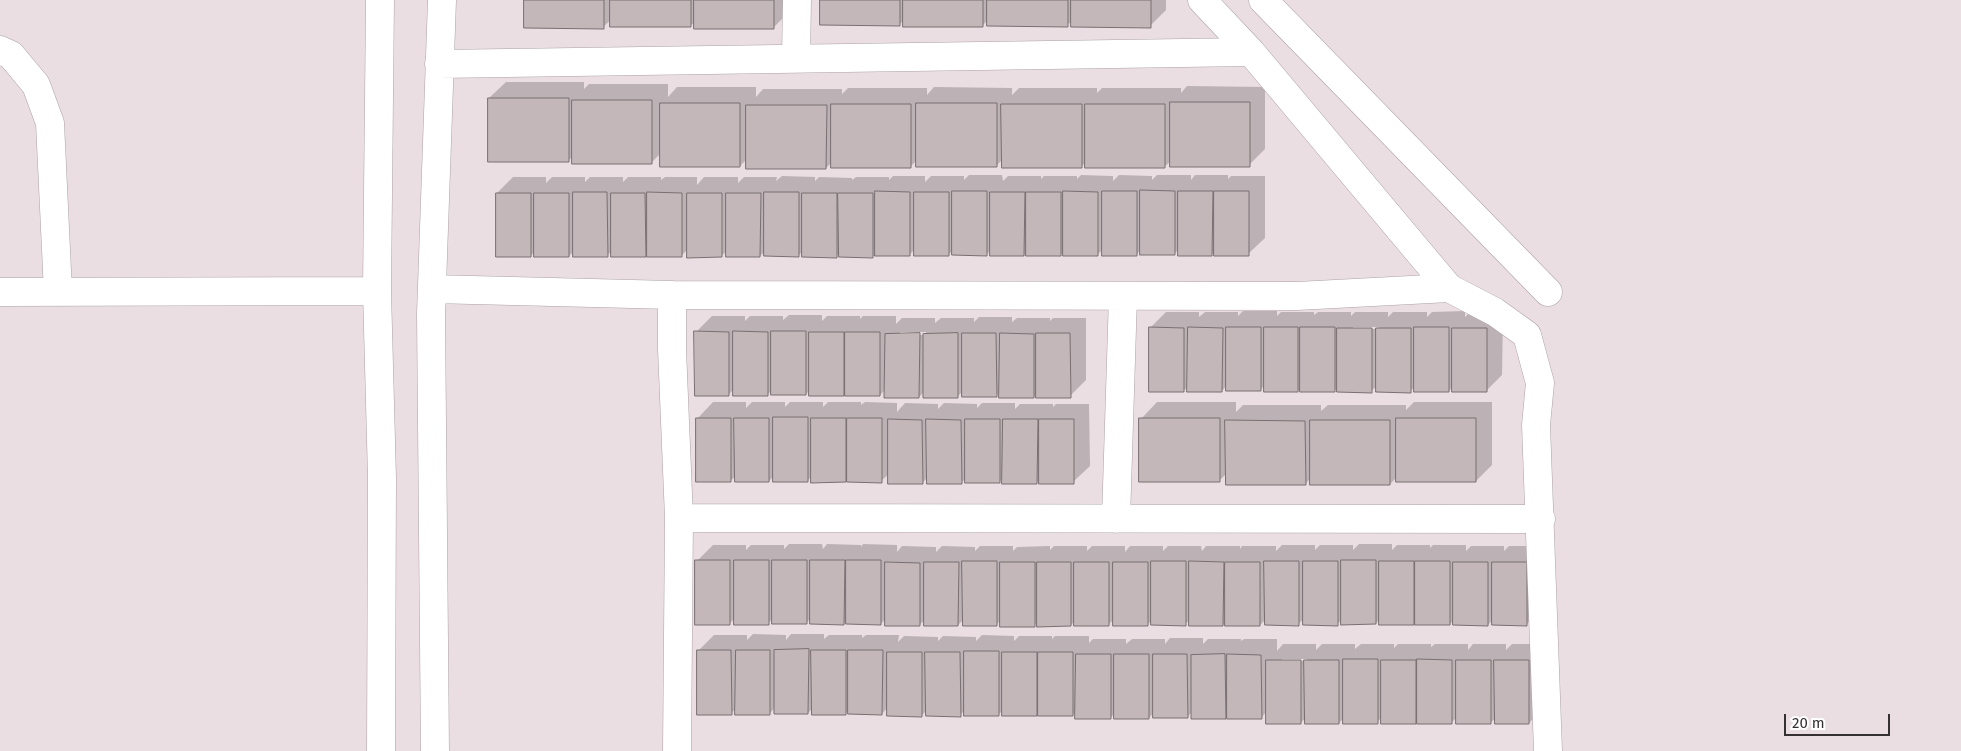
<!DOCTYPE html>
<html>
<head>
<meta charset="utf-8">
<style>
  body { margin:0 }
  #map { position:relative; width:1961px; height:751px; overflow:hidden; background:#ebdee2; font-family:"Fira Sans",sans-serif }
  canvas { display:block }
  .scale { position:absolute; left:1784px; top:714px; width:106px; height:22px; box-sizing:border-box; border:2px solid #353031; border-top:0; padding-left:6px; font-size:15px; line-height:18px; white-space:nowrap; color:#353031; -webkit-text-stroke:4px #fff; paint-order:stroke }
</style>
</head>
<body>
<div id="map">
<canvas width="1961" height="751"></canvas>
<div class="scale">20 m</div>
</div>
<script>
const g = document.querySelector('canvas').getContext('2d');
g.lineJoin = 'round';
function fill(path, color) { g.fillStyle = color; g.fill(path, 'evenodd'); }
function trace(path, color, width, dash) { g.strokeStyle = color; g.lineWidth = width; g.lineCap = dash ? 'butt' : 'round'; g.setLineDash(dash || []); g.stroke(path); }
const shadow = new Path2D(`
  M525,0H789V12L773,28L695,22L690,26L612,19L603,27Z
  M822,0H1166V10L1150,26L1072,21L1067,25L988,20L983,25L904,20L900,24Z
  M506,82H584V89L589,84H668V97L677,87H756V97L763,89H842V94L848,88H927V95L934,87L1012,88V95L1019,88H1097V93L1102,88H1181V93L1187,86L1265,87V149L1249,165L1171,161L1164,167L1086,162L1081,167L1003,159L996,166L918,159L910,167L832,162L826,168L747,159L740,166L661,153L651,163L573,156L568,161L489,98Z
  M969,175H1002L1003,181L1008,176H1041V179L1044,176H1077V179L1081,175L1113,176V181L1119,175L1152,176V180L1157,175H1191V180L1195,175H1228V179L1231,176H1265V238L1248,254L1215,251L1212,254L1179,249L1174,254L1141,249L1136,255L1103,249L1097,255L1064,251L1061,255L1028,251L1024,255L991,250L987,254L953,250L948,255L915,249L909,255L873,256L840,253L836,256L803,251L799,255L766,250L760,256L727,251L721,256L688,249L681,256L648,253L645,256L612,251L607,255L574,251L569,256L536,251L530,256L497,193L513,177H546V183L552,177H585V182L590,177H623V182L628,177H661V180L665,177H697V185L704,177H738V183L744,177H777L776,181L782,176L815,177V181L819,177L852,178V180L856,177H889V180L893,176H925V182L931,176H964V180Z
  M1243,311H1277V316L1281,312H1314V315L1318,312H1351V316L1355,312H1388V317L1393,312H1427V317L1432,312L1465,311V317L1470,312H1503L1502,375L1486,391L1453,386L1449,391L1416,386L1410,391L1377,386L1371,391L1338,387L1335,390L1302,387L1298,391L1265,385L1260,390L1227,385L1222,391L1189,386L1183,391L1150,328L1166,312H1199V317L1205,312H1238V316ZM1353,327H1379V329H1353Z
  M789,315H822V321L827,316H860V319L863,316H896V324L902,318H935V323L941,318H974V322L979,317H1012V322L1017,318H1050V321L1053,318H1086V380L1070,396L1037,393L1034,397L1000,392L996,396L963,391L957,397L925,391L919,397L886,389L880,395L847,391L843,395L811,389L806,394L773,389L767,395L734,389L728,395L696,332L712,316H745V321L750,316H783V320ZM900,332H926V335H900Z
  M713,402H746V408L752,402H785V407L790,402H823V407L828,402H861V405L865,402L897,403V412L905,403L938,404V409L944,403L977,404V408L982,403H1015V409L1020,404H1053V407L1056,404H1089L1090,466L1073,482L1040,479L1037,482L1004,477L999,482L966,478L961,483L928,477L922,483L889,474L881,481L848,478L845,481L812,476L807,481L774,476L769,481L736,476L730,481L697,419Z
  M1157,402H1236V412L1243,405H1321V411L1328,405H1406V410L1414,402H1492V465L1476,481L1397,477L1390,484L1312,477L1305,484L1227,473L1219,481L1141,419Z
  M789,544H822L823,549L827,544L861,545V547L863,544L897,545V552L902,546L936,547V552L942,546L975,547V551L980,546H1013V551L1017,547L1050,546V550L1054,546H1087V551L1092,546H1125V552L1130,546H1163V551L1168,546H1201L1202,551L1206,546H1240V549L1242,546H1276V551L1282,545H1315V550L1320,545H1353V550L1359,544H1392V550L1397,545H1430V548L1433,545H1466V551L1471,546H1504V551L1509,546H1542V608L1526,625L1493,619L1488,625L1455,619L1450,624L1417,621L1414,624L1381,618L1376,623L1343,619L1337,624L1304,619L1298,624L1266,619L1260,625L1226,622L1223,625L1190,620L1185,624L1152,620L1147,625L1114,619L1108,625L1075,621L1071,625L1038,622L1034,625L1001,620L997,624L964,619L958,625L925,620L919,625L886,618L881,624L847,620L844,624L811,618L806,623L773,618L768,623L735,618L729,624L697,561L713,545H746V550L751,545H784V549Z
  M753,634L786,635V640L791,634H824V639L829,635H862V638L866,635H899L898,642L904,636L938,637V641L943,636L976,637V641L982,635L1014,636V641L1019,636H1052V639L1055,636H1089V643L1093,639H1126V644L1132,639H1165V644L1170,638H1203V644L1208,639H1241V641L1244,639H1277V651L1283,644H1316V650L1322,644H1355V649L1361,644H1394V648L1398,644H1431V647L1435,644H1468V650L1473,644H1506V650L1512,644H1545V707L1529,723L1496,718L1490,723L1457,717L1451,723L1418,720L1415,723L1382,717L1377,722L1344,718L1339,723L1306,718L1300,723L1267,711L1261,718L1228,715L1225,718L1192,712L1187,717L1154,712L1149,718L1116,712L1110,718L1077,711L1072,715L1039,712L1036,715L1003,710L998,715L965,710L960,715L927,710L922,715L888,707L882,714L849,710L846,713L813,708L808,713L775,708L770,713L737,708L731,713L698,651L714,635H747V640ZM1282,659H1307V661H1282Z`);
const building = new Path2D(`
  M524,0H604V29L524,28Z
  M610,0H691V27H610Z
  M694,0H774V29H694Z
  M820,0H900V26L820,25Z
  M903,0H983V27H903Z
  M987,0H1068V27L987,26Z
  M1071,0H1151V28L1071,27Z
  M488,98H569V162H488Z
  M572,100H652V164H572Z
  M1170,102H1250V167H1170Z
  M660,103H740V167H660Z
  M916,103H997V167H916Z
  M831,104H911V168H831Z
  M1001,104H1082V168H1002Z
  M1085,104H1165V168H1085Z
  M746,105H827L826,169H746Z
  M1140,190L1175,191V255H1140Z
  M875,191L910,192V256H875Z
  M952,191H987V256L952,255Z
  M1063,191L1098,192V256H1063Z
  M1102,191H1137V256H1102Z
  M1178,191H1213L1212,256H1178Z
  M1214,191H1249V256H1214Z
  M573,192H607L608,257H573Z
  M647,192L682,193V257H647Z
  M764,192H799V257L764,256Z
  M914,192H949V256H914Z
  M990,192H1025L1024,256H990Z
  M1026,192H1061V256H1026Z
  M496,193H531V257H496Z
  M534,193H569V257H534Z
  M611,193H645L646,257H611Z
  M687,193H722V257L687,258Z
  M726,193H761L760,257H726Z
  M802,193H837V258L802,257Z
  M838,193H873V258L839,257Z
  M1149,327L1184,328V392H1149Z
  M1188,327L1223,328L1222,392H1187Z
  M1226,327H1261V391H1226Z
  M1264,327H1298V392H1264Z
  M1300,327H1335V392H1300Z
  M1414,327H1449V392H1414Z
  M1337,328H1372V393L1337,392Z
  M1376,328H1411V393L1376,392Z
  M1452,328H1487V392H1452Z
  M694,331L729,332V396H695Z
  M733,331L768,332V396H733Z
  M771,331H806V395H771Z
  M809,332H844V396H809Z
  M845,332H880V396H845Z
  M920,333L919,398H884L885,334Z
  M958,333V398H923V334Z
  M962,333H996L997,397H962Z
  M1000,333L1034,334V398H999Z
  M1036,333H1070L1071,398H1036Z
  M773,417H808V482H773Z
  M696,418H731V482H696Z
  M734,418H769V482H735Z
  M811,418H846V482L811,483Z
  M847,418H882V483L847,482Z
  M1139,418H1220V482H1139Z
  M1396,418H1476V482H1396Z
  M888,419L922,420L923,484H888Z
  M926,419L961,420L962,484H927Z
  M965,419H1000V483H965Z
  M1003,419H1038L1037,484H1002Z
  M1039,419H1074V484H1039Z
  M1225,420L1305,421L1306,485H1226Z
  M1310,420H1390V485H1310Z
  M695,560H730V625H695Z
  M734,560H769V625H734Z
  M772,560H807V624H772Z
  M810,560H845L844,625L810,624Z
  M846,560H881V625L846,624Z
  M1341,560H1376V624L1341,625Z
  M962,561H997V626H963Z
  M1151,561H1186V626L1151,625Z
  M1189,561L1224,562L1223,626H1189Z
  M1264,561H1299V626L1265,625Z
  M1303,561H1338V626L1303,625Z
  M1379,561H1414V625H1379Z
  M1415,561H1450V625H1415Z
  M885,562L920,563V626H885Z
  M924,562H959L958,626H924Z
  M1000,562H1035V627H1000Z
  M1037,562H1071V626L1037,627Z
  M1074,562H1109V626H1074Z
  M1113,562H1148V626H1113Z
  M1225,562H1260V626H1225Z
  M1453,562H1488V626L1453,625Z
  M1492,562H1527V626L1492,625Z
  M809,649L808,714H774V650Z
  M697,650H731L732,715H697Z
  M736,650H770V715H735Z
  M811,650H846V715H812Z
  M848,650H883L882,715L848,714Z
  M964,651H999V716H964Z
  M887,652H922V717L887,716Z
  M925,652H960L961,717L926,716Z
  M1002,652H1037V716H1002Z
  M1038,652H1073V716H1038Z
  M1076,654H1111V719H1075Z
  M1114,654H1149V719H1114Z
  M1153,654H1187L1188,718H1153Z
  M1225,654L1226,719H1191V655Z
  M1227,654L1261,655L1262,719H1227Z
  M1343,659H1378V724H1343Z
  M1417,659L1452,660V724H1417Z
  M1266,660H1301V724H1266Z
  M1304,660H1339V724H1305Z
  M1381,660H1416V724H1381Z
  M1456,660H1491V724H1456Z
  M1494,660H1529V724H1495Z`);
const minor = new Path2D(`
  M380,0L377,291L382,478L381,751
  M1202,0L1251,52
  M1263,0L1548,292
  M0,50L11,55L36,85L50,123L58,292
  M796,58L797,0
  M439,64L1251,52L1449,288
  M432,289L672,295V349L679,518L677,751
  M0,292L377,291
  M672,295L1297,296L1449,288L1495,312L1527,335L1540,383L1536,425L1548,751
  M679,518L1541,519
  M1116,519L1123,296
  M435,751L431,314L442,0`);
fill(shadow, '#0003');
fill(building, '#c3b7ba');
trace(building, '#796e71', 1);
trace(minor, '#aca1a4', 29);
trace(minor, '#fff', 28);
</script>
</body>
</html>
